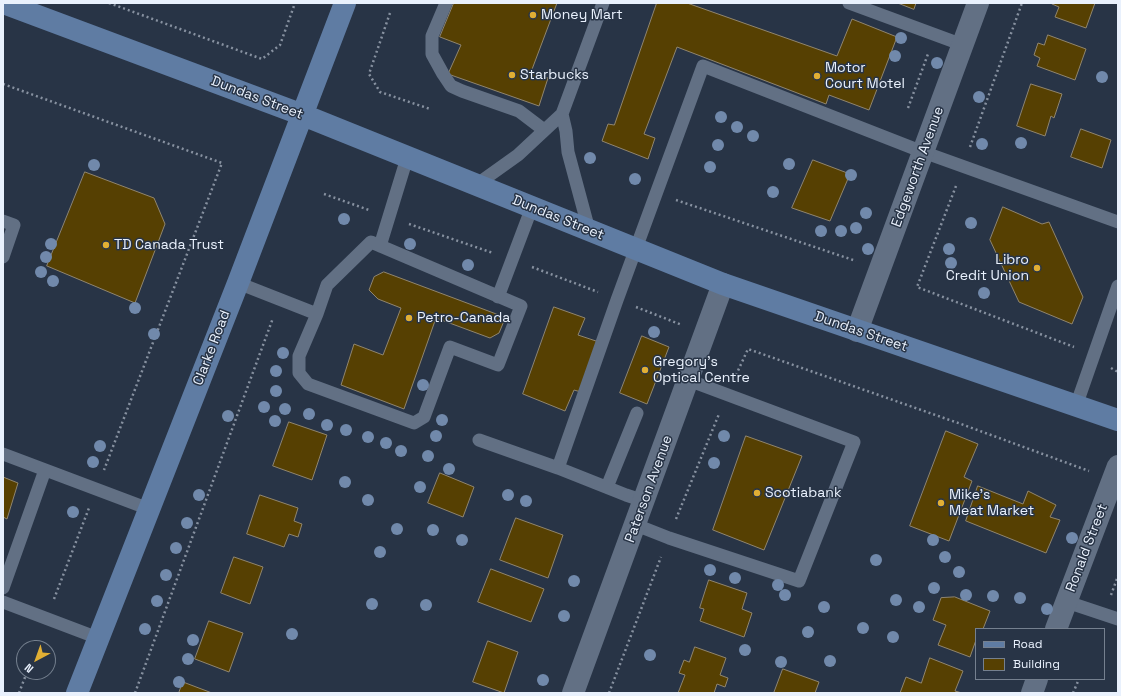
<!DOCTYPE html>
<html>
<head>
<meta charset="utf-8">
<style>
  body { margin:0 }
  #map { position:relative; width:1121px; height:696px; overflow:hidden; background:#283446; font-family:"Space Grotesk",sans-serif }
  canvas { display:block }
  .frame { position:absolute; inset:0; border:4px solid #e9f1fd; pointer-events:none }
  .legend { position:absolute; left:975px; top:628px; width:130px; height:52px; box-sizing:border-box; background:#283446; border:1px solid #75808f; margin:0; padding:5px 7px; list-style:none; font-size:12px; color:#e9f1fd }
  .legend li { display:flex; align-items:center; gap:8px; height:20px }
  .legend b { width:20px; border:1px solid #75808f }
  .north { position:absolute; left:16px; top:640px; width:40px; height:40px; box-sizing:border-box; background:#283446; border:1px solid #75808f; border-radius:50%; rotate:221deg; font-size:11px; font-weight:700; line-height:16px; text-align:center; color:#e9f1fd }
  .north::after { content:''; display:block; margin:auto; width:14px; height:18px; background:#e1af34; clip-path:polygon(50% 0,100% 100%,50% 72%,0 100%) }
</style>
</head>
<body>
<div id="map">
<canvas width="1121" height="696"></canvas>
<div class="frame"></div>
<ul class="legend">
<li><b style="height:5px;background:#5f7ca3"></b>Road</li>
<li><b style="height:11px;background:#564002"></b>Building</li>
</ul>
<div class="north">N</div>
</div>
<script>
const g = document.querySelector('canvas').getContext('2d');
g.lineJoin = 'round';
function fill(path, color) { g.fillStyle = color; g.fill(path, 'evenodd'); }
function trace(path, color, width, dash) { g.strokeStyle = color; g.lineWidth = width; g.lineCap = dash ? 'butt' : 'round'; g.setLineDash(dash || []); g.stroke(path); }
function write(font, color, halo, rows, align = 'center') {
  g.font = font + ' "Space Grotesk",sans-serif'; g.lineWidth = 3; g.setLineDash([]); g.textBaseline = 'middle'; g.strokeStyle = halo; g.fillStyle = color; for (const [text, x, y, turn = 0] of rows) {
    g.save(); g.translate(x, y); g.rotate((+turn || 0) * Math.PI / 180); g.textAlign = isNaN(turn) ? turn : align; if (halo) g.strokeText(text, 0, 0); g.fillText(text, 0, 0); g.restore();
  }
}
const building = new Path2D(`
  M454,3H557L531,72L548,78L539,106L448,74L461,45L440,37Z
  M657,3H687L837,56L852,19L897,37L869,110L829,95L826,104L677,47L644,134L655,138L648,159L602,141L608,124L614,125Z
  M898,3H916L914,9Z
  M1052,3H1095L1086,28L1055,17L1059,7L1052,4Z
  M1048,35L1086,49L1075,80L1037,66L1040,58L1034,55L1038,43L1044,45Z
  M1031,84L1062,94L1054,118L1051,116L1045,136L1017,126Z
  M1081,129L1111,140L1102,168L1071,157Z
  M813,160L850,174L830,221L792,208Z
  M85,172L154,198L165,224L135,303L47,266Z
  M1003,207L1042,224L1049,222L1083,297L1072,324L1019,302L990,240Z
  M384,272L499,315L504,321L499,333L490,338L436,318L404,409L341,385L354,344L383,355L401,308L378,299L369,290L374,277Z
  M554,307L585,318L578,335L599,342L581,392L574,390L565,411L523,394Z
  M642,336L669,347L647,404L620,393Z
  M289,422L327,435L312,480L273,466Z
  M946,431L978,444L964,477L972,481L949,541L910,526Z
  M746,436L802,456L764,550L713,530Z
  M440,473L474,487L463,517L428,503Z
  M3,477L18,483L7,519L3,517Z
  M978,486L1023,504L1028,491L1056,505L1050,517L1060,520L1046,553L966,521Z
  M260,495L298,508L294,521L302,524L298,537L289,534L284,547L247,534Z
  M516,518L563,535L548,578L500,560Z
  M234,557L263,567L250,604L221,593Z
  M491,569L544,589L531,622L478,602Z
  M709,580L747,593L742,609L752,613L744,637L700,621L704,609L700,608Z
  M955,597L990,611L983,629H976V640L970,657L938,645L946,625L933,620L941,598Z
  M209,621L243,633L229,672L195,659Z
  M488,641L518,652L504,693L473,682Z
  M695,647L726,658L720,675L728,678L725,687L717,684L714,693H678L685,675L679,673L684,660L689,662Z
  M930,658L963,671L955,691L962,693H900L906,677L921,683Z
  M783,669L819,682L815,693H774Z
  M183,682L212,693H179Z`);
const path = new Path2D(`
  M109,3L262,59L280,45L295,3
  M390,13L369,74L380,92L430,109
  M3,84L222,163L104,470
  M908,108L928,54
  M970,147L1022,3
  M956,186L917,287L1074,347
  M324,194L369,210
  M676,200L856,261
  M409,224L493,253
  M532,267L598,292
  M636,307L682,325
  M1111,368L1118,372
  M736,375L748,349L961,424L1089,471
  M676,519L719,414
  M1111,595L1118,576
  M54,599L89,508
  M36,648L40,639
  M19,693L27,672
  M135,693L273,318
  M609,693L661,557
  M1073,693L1079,679`);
const service = new Path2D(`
  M446,3L432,36V54L443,74L451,86L462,91L519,111L544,130
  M849,3L963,45
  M562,114L566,131L568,152L589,230
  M476,185L518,155L562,114L603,3
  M3,221L14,225L3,257
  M371,242L521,306L498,365L450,347L424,417L414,423L308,384L299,373V356L317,314L327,285Z
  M380,246L407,158
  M238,283L317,314
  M498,297L532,207
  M1076,406L1118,286
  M479,440L558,468L626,495L644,501
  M3,454L149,509
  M558,468L617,300L703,66L923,152L1118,222
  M607,487L637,413
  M636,525L669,538L799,581L854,442L688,380
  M3,588L45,470
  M3,602L98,638
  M1067,602L1118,619`);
const minor = new Path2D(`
  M857,331L978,3
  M1056,629L1118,466
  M573,693L723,284
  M1032,693L1037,679`);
const secondary = new Path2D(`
  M3,3L303,115L723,284L1118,420
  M77,693L238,283L345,3`);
const trees = [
  [901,38],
  [895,56],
  [937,63],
  [1102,77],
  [979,97],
  [721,117],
  [737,127],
  [753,136],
  [1021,143],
  [982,144],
  [718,145],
  [590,158],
  [789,164],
  [94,165],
  [710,167],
  [851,175],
  [635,179],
  [773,192],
  [866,213],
  [344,219],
  [971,223],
  [856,228],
  [821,231],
  [841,231],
  [51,244],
  [410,244],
  [868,249],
  [949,249],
  [46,257],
  [951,263],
  [468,265],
  [41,272],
  [53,281],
  [984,293],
  [135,308],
  [654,332],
  [154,334],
  [283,353],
  [276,371],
  [423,385],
  [276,391],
  [264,407],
  [285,409],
  [309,414],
  [228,416],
  [442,420],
  [275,421],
  [327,425],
  [346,430],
  [436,436],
  [724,436],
  [368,437],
  [386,443],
  [100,446],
  [401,451],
  [428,456],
  [93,462],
  [714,463],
  [449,469],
  [345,482],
  [420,487],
  [199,495],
  [508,495],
  [368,500],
  [526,501],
  [73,512],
  [187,523],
  [397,529],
  [433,530],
  [1072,538],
  [462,540],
  [933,540],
  [176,548],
  [380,552],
  [945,557],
  [876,560],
  [710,570],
  [959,572],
  [166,575],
  [735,578],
  [574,581],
  [778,585],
  [934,588],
  [785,595],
  [966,595],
  [993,596],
  [1020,598],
  [896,600],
  [157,601],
  [372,604],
  [426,605],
  [824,607],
  [919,607],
  [1047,609],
  [564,616],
  [863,628],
  [145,629],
  [808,632],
  [292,634],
  [893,637],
  [193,640],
  [745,650],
  [650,655],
  [188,659],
  [830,661],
  [781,662],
  [543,680],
  [179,682]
];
const markers = [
  [533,15,4,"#e1af34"],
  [512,75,4,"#e1af34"],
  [817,76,4,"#e1af34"],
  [106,245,4,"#e1af34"],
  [1037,268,4,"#e1af34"],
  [409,318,4,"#e1af34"],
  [645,370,4,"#e1af34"],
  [757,493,4,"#e1af34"],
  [941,503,4,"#e1af34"]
];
const poiNames = [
  ["Money Mart",541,15],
  ["Motor",825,68],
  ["Court Motel",825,84],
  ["Starbucks",520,75],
  ["TD Canada Trust",114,245],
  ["Libro",1029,260,"right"],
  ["Credit Union",1029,276,"right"],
  ["Petro-Canada",417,318],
  ["Gregory's",653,362],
  ["Optical Centre",653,378],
  ["Scotiabank",765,493],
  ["Mike's",949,495],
  ["Meat Market",949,511]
];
const streetNames = [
  ["Dundas Street",257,98,21],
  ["Edgeworth Avenue",918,167,-70],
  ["Dundas Street",558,218,22],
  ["Dundas Street",861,332,19],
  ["Clarke Road",212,348,-69],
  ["Paterson Avenue",649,489,-70],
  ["Ronald Street",1087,548,-69]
];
fill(building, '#564002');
trace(building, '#90856e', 1);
trace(path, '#8791a0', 2.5, [2, 3]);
trace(service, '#627084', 13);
trace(minor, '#627084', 22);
trace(secondary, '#5f7ca3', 22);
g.fillStyle = '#7189ab';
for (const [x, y] of trees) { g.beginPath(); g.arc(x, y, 6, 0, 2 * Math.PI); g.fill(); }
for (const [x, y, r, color] of markers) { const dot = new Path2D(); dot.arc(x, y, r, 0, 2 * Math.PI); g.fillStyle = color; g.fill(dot); trace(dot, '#283446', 1.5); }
write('14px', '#e9f1fd', '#283446', poiNames, 'left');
write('14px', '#e9f1fd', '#283446', streetNames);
</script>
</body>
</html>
